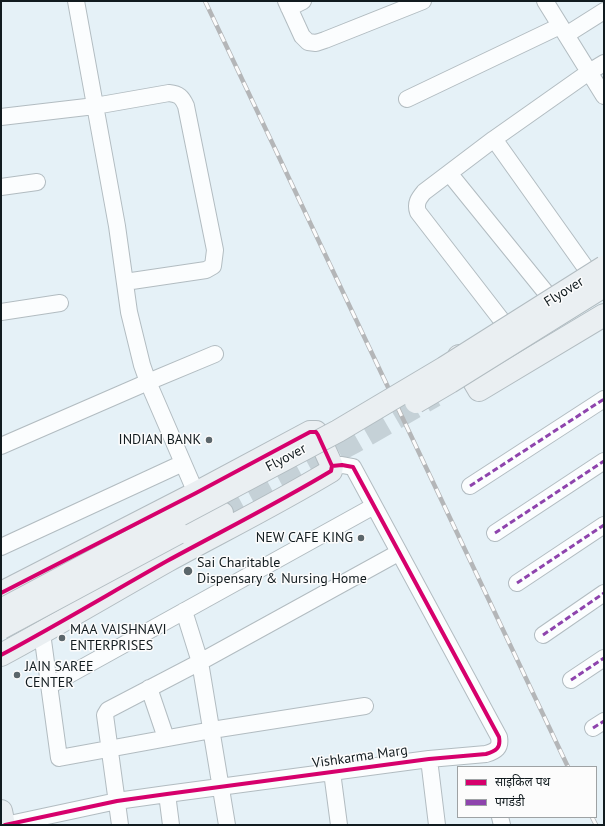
<!DOCTYPE html>
<html>
<head>
<meta charset="utf-8">
<style>
  body { margin:0 }
  #map { position:relative; width:605px; height:826px; overflow:hidden; background:#e5f1f7; font-family:"PT Sans","Noto Sans Devanagari",sans-serif }
  canvas { display:block }
  .frame { position:absolute; inset:0; border:2px solid #111b1f; pointer-events:none }
  .legend { position:absolute; left:457px; top:766px; width:140px; height:52px; box-sizing:border-box; background:#fcfcfc; border:1px solid #9ea2a4; margin:0; padding:5px 7px; list-style:none; font-size:12px; color:#111b1f }
  .legend li { display:flex; align-items:center; gap:8px; height:20px }
  .legend b { width:20px; border:1px solid #9ea2a4 }
</style>
</head>
<body>
<div id="map">
<canvas width="605" height="826"></canvas>
<div class="frame"></div>
<ul class="legend">
<li><b style="height:5px;background:#d6006c"></b>साइकिल पथ</li>
<li><b style="height:5px;background:#8e44ad"></b>पगडंडी</li>
</ul>
</div>
<script>
const g = document.querySelector('canvas').getContext('2d');
g.lineJoin = 'round';
function trace(path, color, width, dash) { g.strokeStyle = color; g.lineWidth = width; g.lineCap = dash ? 'butt' : 'round'; g.setLineDash(dash || []); g.stroke(path); }
function write(font, color, halo, rows, align = 'center') {
  g.font = font + ' "PT Sans",sans-serif'; g.lineWidth = 3; g.setLineDash([]); g.textBaseline = 'middle'; g.strokeStyle = halo; g.fillStyle = color; for (const [text, x, y, turn = 0] of rows) {
    g.save(); g.translate(x, y); g.rotate((+turn || 0) * Math.PI / 180); g.textAlign = isNaN(turn) ? turn : align; if (halo) g.strokeText(text, 0, 0); g.fillText(text, 0, 0); g.restore();
  }
}
const secondaryTunnel = new Path2D(`
  M222,513L355,442L435,396`);
const street = new Path2D(`
  M76,1L117,226L129,312L142,365L148,382L196,493
  M286,1L302,36L308,42L316,43L325,40L423,1
  M545,1L604,96
  M289,8L303,1
  M566,35L604,11
  M407,99L560,26
  M1,117L95,106L169,93C179,94 182,97 186,106L215,250L213,266L206,270L125,282
  M494,139L585,267
  M449,173L547,294
  M1,187L37,182
  M1,312L60,303
  M503,322L418,212C415,203 419,198 424,192L494,139L589,72L604,63
  M1,446L148,382L215,354
  M470,486L604,399
  M495,533L604,461
  M1,547L183,463
  M517,583L604,525
  M184,611L200,662L227,825
  M42,633L59,758L212,730L365,706
  M543,635L604,593
  M571,680L604,658
  M49,686L374,506
  M149,688L166,738
  M593,728L604,721
  M429,759L437,825
  M332,772L339,825
  M167,794L171,825
  M500,817L502,825
  M5,825L117,801L167,794L429,759L486,754C496,751 501,748 499,737L353,467L342,465L332,466
  M120,825L105,715L108,710L200,662L398,553`);
const secondary = new Path2D(`
  M459,356L479,390L604,315
  M162,547L222,513
  M1,593L196,493L310,432H316L318,435L332,466L331,471C278,503 222,531 167,561C112,592 57,625 1,655
  M1,811L4,825`);
const rail = new Path2D(`
  M205,1L568,767
  M592,817L596,825`);
const secondaryBridge = new Path2D(`
  M416,402L450,382L604,286
  M1,610L338,431L444,368L604,267
  M1,628L178,533`);
const quiet = new Path2D(`
  M470,486L604,399
  M495,533L604,461
  M517,583L604,525
  M543,635L604,593
  M571,680L604,658
  M593,728L604,721`);
const cycleway = new Path2D(`
  M1,593L196,493L310,432H316L318,435L332,466L331,471C278,503 222,531 167,561C112,592 57,625 1,655
  M5,825L117,801L167,794L429,759L486,754C496,751 501,748 499,737L353,467L342,465L332,466`);
const markers = [
  [209,440,4,"#5b666b"],
  [361,538,4,"#5b666b"],
  [188,571,5,"#5b666b"],
  [62,638,4,"#5b666b"],
  [17,675,4,"#5b666b"]
];
const streetNames = [
  ["Flyover",564,292,-32],
  ["Flyover",286,458,-28],
  ["Vishkarma Marg",360,757,-8]
];
const poiNames = [
  ["INDIAN BANK",201,440,"right"],
  ["NEW CAFE KING",353,538,"right"],
  ["Sai Charitable",197,563],
  ["Dispensary & Nursing Home",197,579],
  ["MAA VAISHNAVI",70,630],
  ["ENTERPRISES",70,646],
  ["JAIN SAREE",25,667],
  ["CENTER",25,683]
];
trace(secondaryTunnel, '#c5d1d7', 22, [22, 11]);
trace(street, '#b2bcc1', 18);
trace(secondary, '#b2bcc1', 24);
trace(street, '#fbfdfe', 16);
trace(secondary, '#eaeff2', 22);
trace(rail, '#b4b6b8', 4.5);
trace(rail, '#fcfcfc', 3, [9]);
trace(secondaryBridge, '#b2bcc1', 24, []);
trace(secondaryBridge, '#eaeff2', 22);
trace(quiet, '#8e44ad', 3, [6, 3]);
trace(cycleway, '#d6006c', 4);
for (const [x, y, r, color] of markers) { const dot = new Path2D(); dot.arc(x, y, r, 0, 2 * Math.PI); g.fillStyle = color; g.fill(dot); trace(dot, '#fcfcfc', 1.5); }
write('14px', '#111b1f', '#fcfcfc', streetNames);
write('14px', '#111b1f', '#fcfcfc', poiNames, 'left');
</script>
</body>
</html>
